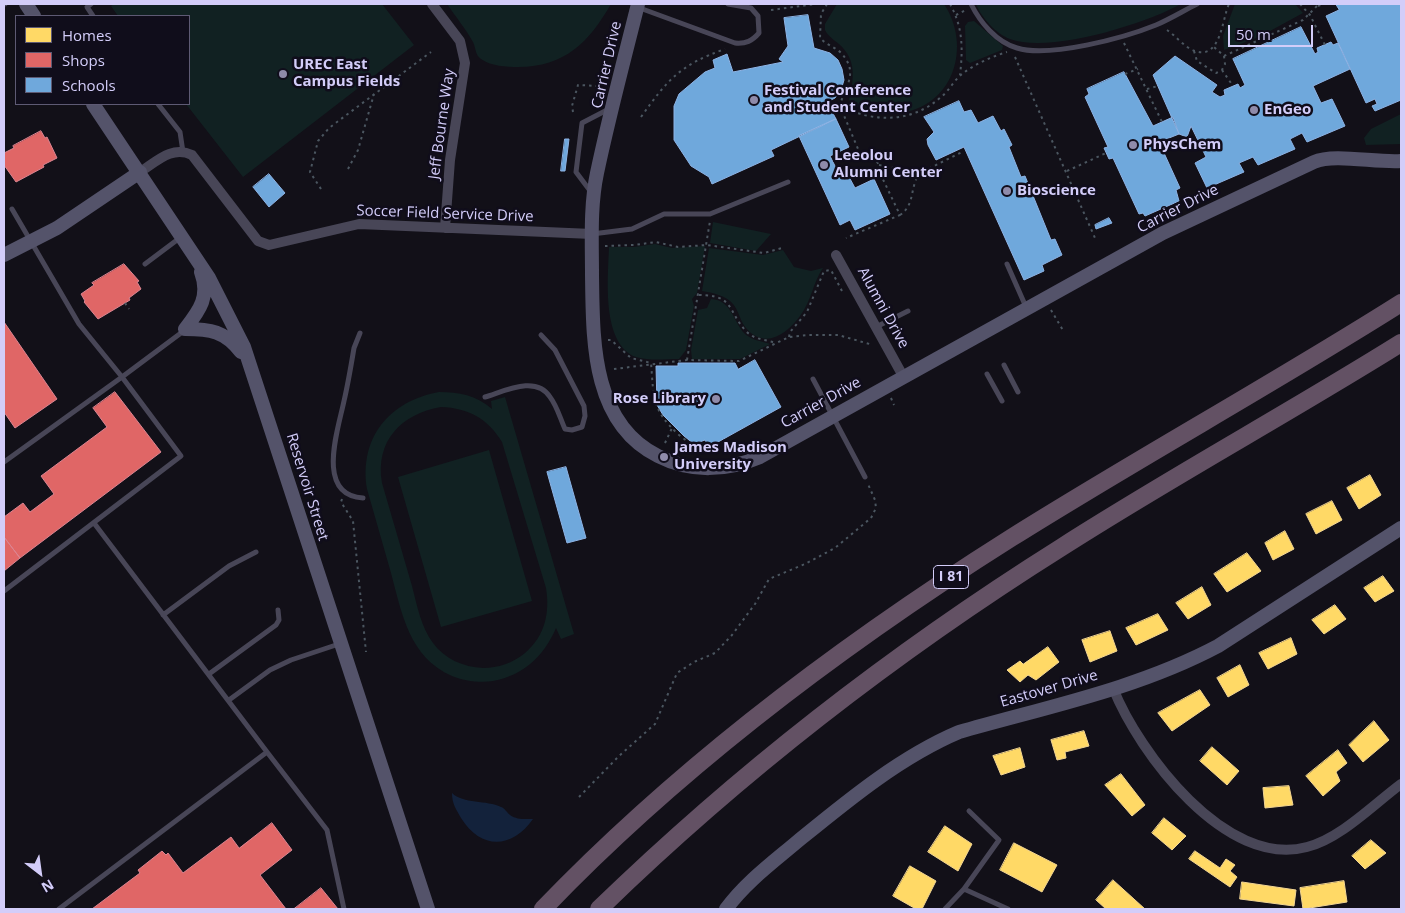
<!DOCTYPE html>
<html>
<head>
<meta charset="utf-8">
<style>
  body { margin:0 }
  #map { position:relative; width:1405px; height:913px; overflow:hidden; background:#121018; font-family:"Open Sans",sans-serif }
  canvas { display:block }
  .frame { position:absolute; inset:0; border:5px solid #d3cdf9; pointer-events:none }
  .legend { position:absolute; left:15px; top:15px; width:175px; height:90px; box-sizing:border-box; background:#100d1b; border:1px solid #5e5a74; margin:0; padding:6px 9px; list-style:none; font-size:15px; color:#d3cdf9 }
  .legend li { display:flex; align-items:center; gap:10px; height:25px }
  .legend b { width:25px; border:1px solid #5e5a74 }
  .north { position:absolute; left:15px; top:848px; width:50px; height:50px; -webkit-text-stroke:4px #100d1b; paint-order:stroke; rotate:150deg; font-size:14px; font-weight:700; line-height:20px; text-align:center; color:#d3cdf9 }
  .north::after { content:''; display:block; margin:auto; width:18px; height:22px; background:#d3cdf9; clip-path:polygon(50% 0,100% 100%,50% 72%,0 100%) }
  .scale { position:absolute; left:1228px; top:25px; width:85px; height:22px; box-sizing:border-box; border:2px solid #d3cdf9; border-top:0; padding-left:6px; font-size:15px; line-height:18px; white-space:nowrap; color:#d3cdf9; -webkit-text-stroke:4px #100d1b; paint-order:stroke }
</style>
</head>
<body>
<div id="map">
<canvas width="1405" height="913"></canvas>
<div class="frame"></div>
<ul class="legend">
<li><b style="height:14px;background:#ffd966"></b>Homes</li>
<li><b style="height:14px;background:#e06666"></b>Shops</li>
<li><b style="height:14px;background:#6fa8dc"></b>Schools</li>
</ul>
<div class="north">N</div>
<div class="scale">50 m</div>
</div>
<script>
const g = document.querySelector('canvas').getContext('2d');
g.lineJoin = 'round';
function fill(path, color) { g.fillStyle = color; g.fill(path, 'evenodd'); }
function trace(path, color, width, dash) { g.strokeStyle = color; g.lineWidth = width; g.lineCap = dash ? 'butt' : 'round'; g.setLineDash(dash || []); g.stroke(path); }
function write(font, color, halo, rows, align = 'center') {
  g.font = font + ' "Open Sans",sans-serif'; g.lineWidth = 5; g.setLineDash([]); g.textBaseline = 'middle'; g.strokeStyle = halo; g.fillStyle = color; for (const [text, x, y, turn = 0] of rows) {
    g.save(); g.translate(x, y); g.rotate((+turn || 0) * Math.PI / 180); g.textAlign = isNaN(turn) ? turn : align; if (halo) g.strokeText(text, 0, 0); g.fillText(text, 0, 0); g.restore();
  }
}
const green = new Path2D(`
  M114,4H382L414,45L243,177L186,104H189V16H118L111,6Z
  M447,4H611C589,42 565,67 518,67C507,67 490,66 481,59C475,55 476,48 473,42C466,29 455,16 447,4Z
  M837,4H944C972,46 954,107 899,113C884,115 869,110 854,106L849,100C854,79 857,60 839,44C834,40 828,36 825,30V24Z
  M976,4H1181C1145,24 1049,54 1010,39C996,34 981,17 976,4Z
  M1235,4H1295L1303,13L1259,37L1224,50L1223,36Z
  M974,21L1003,46L1002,50L970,63L966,60L965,26L968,22Z
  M1401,114V144L1366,145L1364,138L1371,129Z
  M713,222L771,234L756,251L710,243Z
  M655,244L672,248L705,246L697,293L692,299L694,306L686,350L679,359C665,359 649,361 636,357C601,344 608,277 609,247H634Z
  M709,248L763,255L783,250L794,267L811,271L823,268C813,282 812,300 800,316C787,334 765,350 746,328C740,321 739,311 733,304C726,295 712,293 702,291Z
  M711,299C732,300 733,322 745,334C753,341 762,341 770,344L740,359H692L691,350L698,310L707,308Z
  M439,392C459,392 476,395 492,409L491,401L505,397L574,634L561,639L556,628C544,656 524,675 493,681C480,683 464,681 452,676C409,657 402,614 391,573C383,545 375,517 367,489C359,438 389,401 439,392ZM441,407C469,408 488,419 502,442L546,588C550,613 545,636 525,653C513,663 498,668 483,668C463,667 445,659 433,643C421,627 417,605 412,586C402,552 392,517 382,483C375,441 401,414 441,407Z
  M489,450L532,601L441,627L398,477Z`);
const water = new Path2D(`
  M452,793C463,804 487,800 501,807C505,808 507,813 510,815C517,820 525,819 533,819C512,849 481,850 461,818C456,809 452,804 452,793Z`);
const homes = new Path2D(`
  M1370,475L1381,495L1359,509L1347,488Z
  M1332,501L1342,520L1316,534L1306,514Z
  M1285,531L1294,549L1273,560L1265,543Z
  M1247,553L1261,571L1227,592L1214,574Z
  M1383,576L1394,591L1375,602L1364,588Z
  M1202,587L1211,605L1188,619L1176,603Z
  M1335,605L1346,619L1324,634L1312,620Z
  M1158,614L1168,630L1136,645L1126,628Z
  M1110,631L1117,651L1090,662L1082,640Z
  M1291,638L1297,654L1268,669L1259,653Z
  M1048,647L1059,662L1036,680L1028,675L1020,682L1007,670L1020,661L1023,664Z
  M1240,665L1249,685L1228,697L1217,678Z
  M1200,690L1210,705L1172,731L1158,713Z
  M1374,721L1389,740L1363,762L1349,745Z
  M1084,731L1089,746L1065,752L1066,758L1057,760L1051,740Z
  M1212,747L1239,771L1227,785L1200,761Z
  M1020,748L1025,767L1001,775L993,756Z
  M1338,750L1347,763L1336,772L1340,781L1323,796L1306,776Z
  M1121,774L1145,805L1132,816L1105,785Z
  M1289,786L1293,805L1265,808L1263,788Z
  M1164,818L1186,836L1172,850L1152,833Z
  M945,826L972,844L958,871L928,852Z
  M1371,840L1386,853L1365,869L1352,856Z
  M1014,843L1057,865L1042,892L1000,870Z
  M1195,851L1220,868L1226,859L1235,865L1230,871L1237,877L1230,887L1189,859Z
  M910,866L936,881L922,909H916L893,896Z
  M1113,880L1145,909H1106L1096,900Z
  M1344,881L1347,902L1303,909L1300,888Z
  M1242,882L1296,890L1294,906L1240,899Z`);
const shops = new Path2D(`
  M41,131L45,138L47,137L57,158L43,165L44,167L16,182L4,165V153L14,148L13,146Z
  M124,264L139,281L137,282L141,289L129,298L130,300L98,319L84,302L85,301L81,294L94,285L92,283Z
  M4,322L57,399L15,428L4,412Z
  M745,381L751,392L734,401L728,390Z
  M115,392L161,452L20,558L4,537V517L23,503L30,512L54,494L41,476L107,427L93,408Z
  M4,537L20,558L4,571Z
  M272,823L292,850L260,875L286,909H92L140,873L138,870L162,851L166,855L168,853L183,873L231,837L239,848Z
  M321,888L338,909H294Z`);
const schools = new Path2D(`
  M1336,4H1401V100L1375,111L1372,106L1377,104L1375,99L1366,103L1326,16L1339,10Z
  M808,15L814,48L830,53L838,60L842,69L844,80L841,90L835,98L827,102L836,119L771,150L774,156L712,184L709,177L691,166L674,140V106L679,94L705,72L715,68L713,60L727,54L733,72L783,62L779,59L788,46L784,18Z
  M1301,27L1315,54L1318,52L1317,48L1331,42L1333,45L1338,43L1350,69L1313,86L1321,103L1332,99L1345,126L1307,142L1302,133L1290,139L1295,149L1258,165L1253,157L1239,163L1244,172L1207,188L1195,163L1206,157L1191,126L1187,137L1179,134L1153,75L1175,56L1217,85L1212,92L1220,97L1225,95L1224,90L1238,84L1240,88L1245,85L1233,59Z
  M1124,72L1153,126L1173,117L1179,134L1159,142L1180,188L1176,190L1179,201L1145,216L1143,213L1139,214L1113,158L1109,159L1104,148L1108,147L1085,97L1089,94L1087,89Z
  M959,101L964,112L971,110L978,123L993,116L1001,131L1004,129L1012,145L1009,147L1021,177L1025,176L1051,240L1055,239L1062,255L1042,265L1044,271L1024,280L964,147L936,160L928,145L927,139L934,132L924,117Z
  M836,119L849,147L830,156L841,178L848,175L855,188L874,179L890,214L855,230L850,220L840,225L799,136Z
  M565,139H569L565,171H561Z
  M269,174L285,193L269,207L253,187Z
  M1109,218L1112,223L1096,229L1095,225Z
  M755,360L781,407L709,447L705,440L694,444L684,436L663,415L657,405L656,366H678V363H735L738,369Z
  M566,467L586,538L567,543L547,472Z`);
const path = new Path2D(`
  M827,4L821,14L820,38C826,45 836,47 842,54C860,74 843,89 840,106L861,156L871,152L879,165V171L900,215L846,238
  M950,4C963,27 963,49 960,75
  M1300,4L1310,15L1325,45
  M1318,6L1323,4
  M771,10L816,4
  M956,15L966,10
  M1167,30C1176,36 1185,48 1195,51C1221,60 1222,19 1229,4
  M1124,43L1162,122
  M1194,51L1197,61L1216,73L1222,70L1225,64L1224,56L1214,47
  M1224,56L1303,20L1319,4
  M1015,57L1095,238
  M1222,70L1233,86
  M1125,74L1138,69
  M1147,89L1158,86
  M840,106C874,123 912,123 941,97C949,91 954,80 962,74C975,64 991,57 1007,52
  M573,112L572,106L578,85L597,86
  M641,117C668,79 680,65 725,49
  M879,165L920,173L962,152
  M348,169L358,150L374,94
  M1067,171L1106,153
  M321,189L310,172L318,141L329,128L431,52
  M900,215C916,204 909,187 920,173
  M605,246L634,245L656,242L678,247L707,245L764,253L782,248
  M699,295C735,295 727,311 746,331C754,340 765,339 775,343
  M125,303L129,309
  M1051,310L1064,332
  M789,337L790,332L807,312L824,271L831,270L843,293
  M608,340H611L631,358L651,363C654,398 651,409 679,435C685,440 692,444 695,451
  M687,360L710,221
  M614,369L687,360L739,361L789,337L809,335H838L873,345
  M891,398L894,405
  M665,443L672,428
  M342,499L341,502L353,521L366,652
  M579,797L619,756L655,724L677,673L694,662L715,653L732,635L755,604L769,579L805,564L835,548L871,518L876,508L875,500L868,484`);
const lane = new Path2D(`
  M4,4H5
  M91,4L87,7L93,16
  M971,4C980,22 996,42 1017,48C1049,58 1124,38 1156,25C1170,19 1183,11 1197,4
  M637,7L735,43C746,44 752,41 759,33L758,16L751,8L728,4
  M158,104L180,132L183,152
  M591,192L576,172L582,123L609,109
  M592,234L632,229L664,214H710L788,182
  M145,264L181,237
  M1007,264L1026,307
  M876,327L908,311
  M360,333L354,348C351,366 348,384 344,401C338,430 315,495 363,498
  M1004,365L1018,392
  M987,374L1002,401
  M813,379L865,477
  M485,397C505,391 536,375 550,397C557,406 560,418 565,429L572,430L582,427L585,416L584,406L555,350L541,335
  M4,462L122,377L79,324L12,209
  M4,591L181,456L122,377L185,330
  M163,615L229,566L256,552
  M209,674L276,625L279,620L278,610
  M229,700L270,670L291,660L339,644
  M267,752L327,830L344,909
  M964,889L999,840L969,811
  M59,909L267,752L94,523
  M945,909L964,889L1008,909`);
const street = new Path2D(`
  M432,4L460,41L465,63L450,160L445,228
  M140,172C156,162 172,145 192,155L258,241L269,245L359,224L592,234
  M836,255L903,376
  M1113,688C1139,753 1226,869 1307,847C1340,839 1374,804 1401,784`);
const secondary = new Path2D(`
  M26,4L34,16
  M638,4C624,60 609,116 597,173C590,206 592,241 592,275C593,339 591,423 658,456C691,473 727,471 760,457L1163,233L1314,162C1334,153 1376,163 1401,161
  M93,104L209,278L244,347L428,909
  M4,255L57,228L140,172
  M185,329C200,310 210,296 201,272
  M185,329C210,329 225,331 241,352
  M726,909C746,882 772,863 798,841C847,801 900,757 959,732C1046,707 1137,689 1218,646L1401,528`);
const highway = new Path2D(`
  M543,909C681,765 843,644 1011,538C1140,457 1273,384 1401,303
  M599,909C740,772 895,652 1062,547C1173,476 1289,413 1401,343`);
const markers = [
  [283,74,5,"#8f8baa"],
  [754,100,5,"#8f8baa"],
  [1254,110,5,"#8f8baa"],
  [1133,145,5,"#8f8baa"],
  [824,165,5,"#8f8baa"],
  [1007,191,5,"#8f8baa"],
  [716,399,5,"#8f8baa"],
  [664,457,5,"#8f8baa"]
];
const shields = [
  [951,577,35]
];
const shieldNames = [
  ["I 81",951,577]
];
const poiNames = [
  ["UREC East",293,65],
  ["Campus Fields",293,82],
  ["Festival Conference",764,91],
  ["and Student Center",764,108],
  ["EnGeo",1264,110],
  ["PhysChem",1143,145],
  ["Leeolou",834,156],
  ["Alumni Center",834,173],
  ["Bioscience",1017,191],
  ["Rose Library",706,399,"right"],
  ["James Madison",674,448],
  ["University",674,465]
];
const streetNames = [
  ["Carrier Drive",607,65,-77],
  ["Jeff Bourne Way",442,124,-82],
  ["Carrier Drive",1178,209,-27],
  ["Soccer Field Service Drive",445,214,2],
  ["Alumni Drive",883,308,61],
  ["Carrier Drive",821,403,-29],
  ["Reservoir Street",307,487,73],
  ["Eastover Drive",1049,689,-16]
];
fill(green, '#112122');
fill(water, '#13223b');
fill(homes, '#ffd966');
trace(homes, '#f2d592', 1);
fill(shops, '#e06666');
trace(shops, '#dc8592', 1);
fill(schools, '#6fa8dc');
trace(schools, '#8db3e5', 1);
trace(path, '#4b5660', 2, [2.5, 4]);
trace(lane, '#484657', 5);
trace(street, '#484657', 10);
trace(secondary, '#54536a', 14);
trace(highway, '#635164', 18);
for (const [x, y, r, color] of markers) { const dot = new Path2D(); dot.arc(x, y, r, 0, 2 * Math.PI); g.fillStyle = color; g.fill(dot); trace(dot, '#100d1b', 2); }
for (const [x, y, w] of shields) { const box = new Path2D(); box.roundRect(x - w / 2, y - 11.5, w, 23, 4); g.fillStyle = '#100d1b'; g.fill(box); trace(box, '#d3cdf9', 1); }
write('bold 14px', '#d3cdf9', null, shieldNames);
write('bold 15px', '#d3cdf9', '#100d1b', poiNames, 'left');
write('15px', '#d3cdf9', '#100d1b', streetNames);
</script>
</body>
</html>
